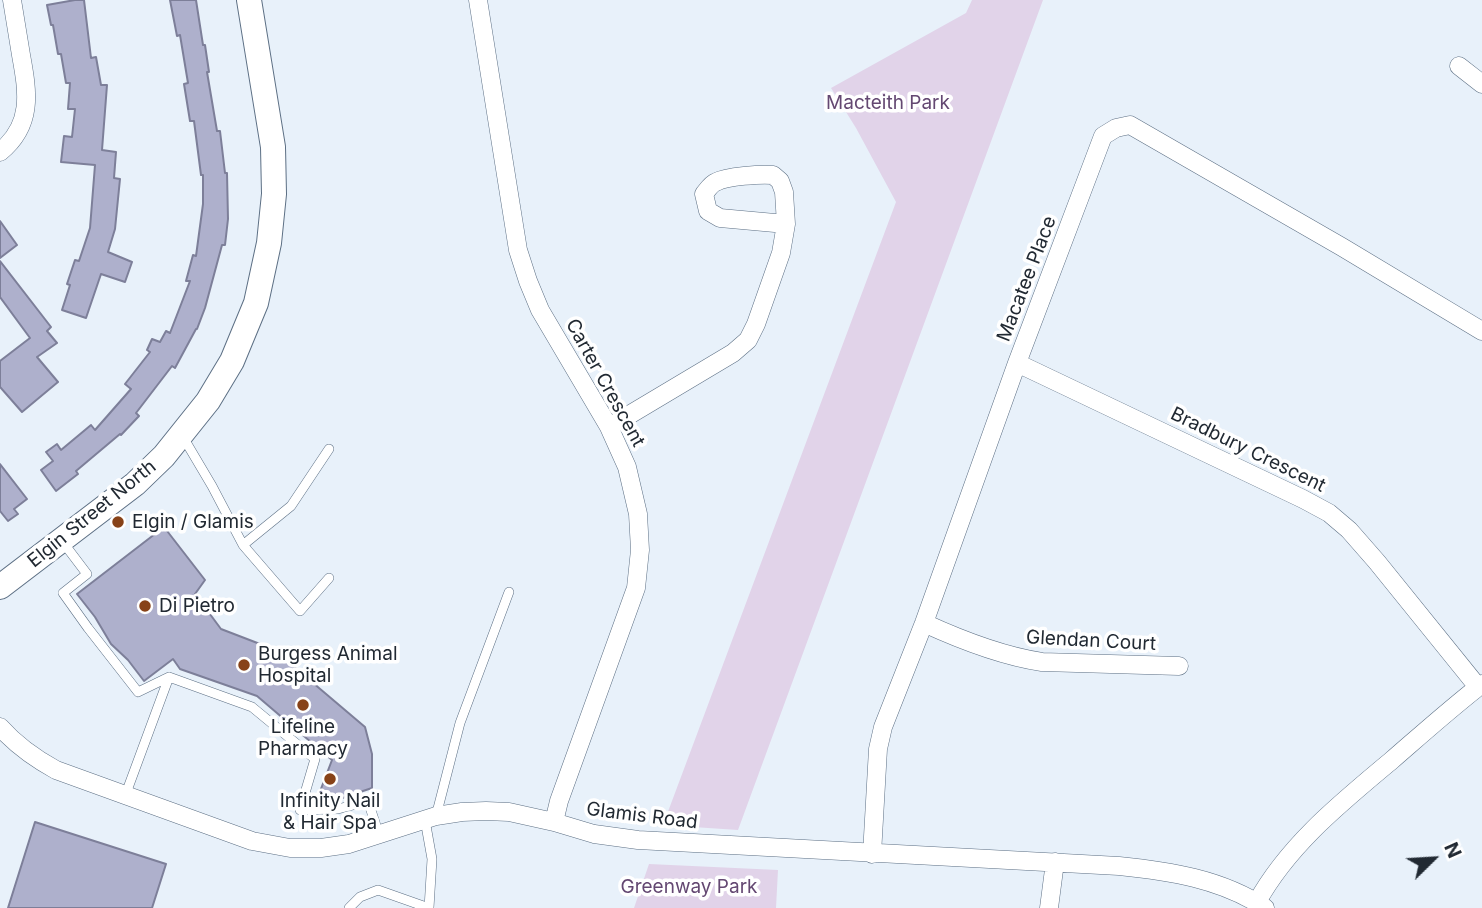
<!DOCTYPE html>
<html>
<head>
<meta charset="utf-8">
<style>
  body { margin:0 }
  #map { position:relative; width:1482px; height:908px; overflow:hidden; background:#e8f1fa; font-family:Inter,sans-serif }
  canvas { display:block }
  .north { position:absolute; left:1398px; top:824px; width:70px; height:70px; -webkit-text-stroke:5px #fff; paint-order:stroke; rotate:66deg; font-size:19px; font-weight:700; line-height:28px; text-align:center; color:#212932 }
  .north::after { content:''; display:block; margin:auto; width:24px; height:32px; background:#212932; clip-path:polygon(50% 0,100% 100%,50% 72%,0 100%) }
</style>
</head>
<body>
<div id="map">
<canvas width="1482" height="908"></canvas>
<div class="north">N</div>
</div>
<script>
const g = document.querySelector('canvas').getContext('2d');
g.lineJoin = 'round';
function fill(path, color) { g.fillStyle = color; g.fill(path, 'evenodd'); }
function trace(path, color, width, dash) { g.strokeStyle = color; g.lineWidth = width; g.lineCap = dash ? 'butt' : 'round'; g.setLineDash(dash || []); g.stroke(path); }
function write(font, color, halo, rows, align = 'center') {
  g.font = font + ' Inter,sans-serif'; g.lineWidth = 7; g.setLineDash([]); g.textBaseline = 'middle'; g.strokeStyle = halo; g.fillStyle = color; for (const [text, x, y, turn = 0] of rows) {
    g.save(); g.translate(x, y); g.rotate((+turn || 0) * Math.PI / 180); g.textAlign = isNaN(turn) ? turn : align; if (halo) g.strokeText(text, 0, 0); g.fillText(text, 0, 0); g.restore();
  }
}
const green = new Path2D(`
  M972,0H1043L738,830L663,825L896,202L856,128L831,88L966,13Z
  M649,864L778,870L776,908H634Z`);
const building = new Path2D(`
  M75,0H84L91,58L96,57L101,85H107L102,150L116,152L114,178L120,179L115,229L108,252L132,262L125,282L101,274L86,318L62,310L70,285L67,284L75,260L79,261L90,228L95,165L61,162L64,136L72,137L75,109H68L70,83H66L61,54H58L53,25H51L47,5Z
  M170,0H196L203,45H205L209,72H207L217,131H220L225,173H227L228,219L225,245H222L205,308L197,329H196L175,368L172,366L136,413L139,416L121,435L120,434L76,471L78,474L56,491L41,470L53,461L46,452L57,444L61,450L91,425L95,430L131,389L125,384L150,352L147,350L152,339L160,342L166,331L170,333L190,281H186L193,255L196,256L203,204V175H201L194,121H190L184,84L188,83L180,35L177,36Z
  M0,221L17,245L0,258Z
  M0,261L51,327L47,331L57,343L37,357L58,382L22,412L0,387V361L30,338L0,297Z
  M0,464L27,499L14,509L18,514L8,521L0,511Z
  M164,527L205,580L195,594L221,629L273,649L365,727L372,754V788L336,800L319,794L332,760L257,696L180,669L173,659L144,681L128,660L111,644L95,617L77,594Z
  M35,822L166,864L152,908H8Z`);
const lane = new Path2D(`
  M183,437L212,486L243,545L291,506L329,449
  M62,541L87,574L63,593L88,628L138,692L169,677L252,707L315,759L300,810L338,809L368,801L379,835
  M243,545L300,611L329,578
  M125,796L169,677
  M436,816L460,723L509,592
  M425,820L432,859L429,908
  M349,908L360,897L378,890L429,908`);
const street = new Path2D(`
  M478,0L518,250L528,281L540,310L609,427L627,467L638,514L640,550L636,588L559,801L554,822
  M1459,66L1482,84
  M0,152C33,125 28,93 21,55C18,37 15,18 12,0
  M1017,363L1303,499L1329,513L1349,530L1377,562L1478,687
  M609,427L733,353L748,340L756,324L781,253L786,224L784,192L780,181L773,175C761,174 727,176 716,182C711,184 708,189 704,194L708,211L720,218L786,224
  M924,623C961,640 1002,656 1042,662L1179,666
  M0,727C16,745 34,758 56,770L252,841L290,848H321L349,844L436,816L462,812L486,811L509,812L554,822L594,834L638,840L1119,866C1169,871 1222,879 1265,908
  M872,854L878,749L883,727L924,623L1017,363L1103,136L1116,128L1130,125L1342,247L1482,331
  M1257,902C1289,844 1342,802 1392,760C1422,734 1451,708 1482,684
  M1049,908L1055,862`);
const secondary = new Path2D(`
  M0,587L135,484L164,456L208,401L232,361L256,303L269,243L274,194L273,147L249,0`);
const markers = [
  [118,522,7,"#874218"],
  [145,606,7,"#874218"],
  [244,665,7,"#874218"],
  [303,705,7,"#874218"],
  [330,779,7,"#874218"]
];
const parkNames = [
  ["Macteith Park",888,103],
  ["Greenway Park",689,887]
];
const streetNames = [
  ["Macatee Place",1027,279,-69],
  ["Carter Crescent",605,383,61],
  ["Bradbury Crescent",1248,450,26],
  ["Elgin Street North",92,514,-39],
  ["Glendan Court",1091,641,3],
  ["Glamis Road",642,816,7]
];
const poiNames = [
  ["Elgin / Glamis",132,522],
  ["Di Pietro",159,606],
  ["Burgess Animal",258,654],
  ["Hospital",258,676],
  ["Lifeline",303,727,"center"],
  ["Pharmacy",303,749,"center"],
  ["Infinity Nail",330,801,"center"],
  ["& Hair Spa",330,823,"center"]
];
fill(green, '#e1d3e9');
fill(building, '#aeb0cc');
trace(building, '#7d7f99', 2);
trace(lane, '#5c6f84', 10);
trace(street, '#5c6f84', 19);
trace(secondary, '#5c6f84', 26);
trace(lane, '#fff', 9);
trace(street, '#fff', 18);
trace(secondary, '#fff', 24);
for (const [x, y, r, color] of markers) { const dot = new Path2D(); dot.arc(x, y, r, 0, 2 * Math.PI); g.fillStyle = color; g.fill(dot); trace(dot, '#fff', 2.5); }
write('19px', '#644872', '#fff', parkNames);
write('19px', '#212932', '#fff', streetNames);
write('19px', '#212932', '#fff', poiNames, 'left');
</script>
</body>
</html>
